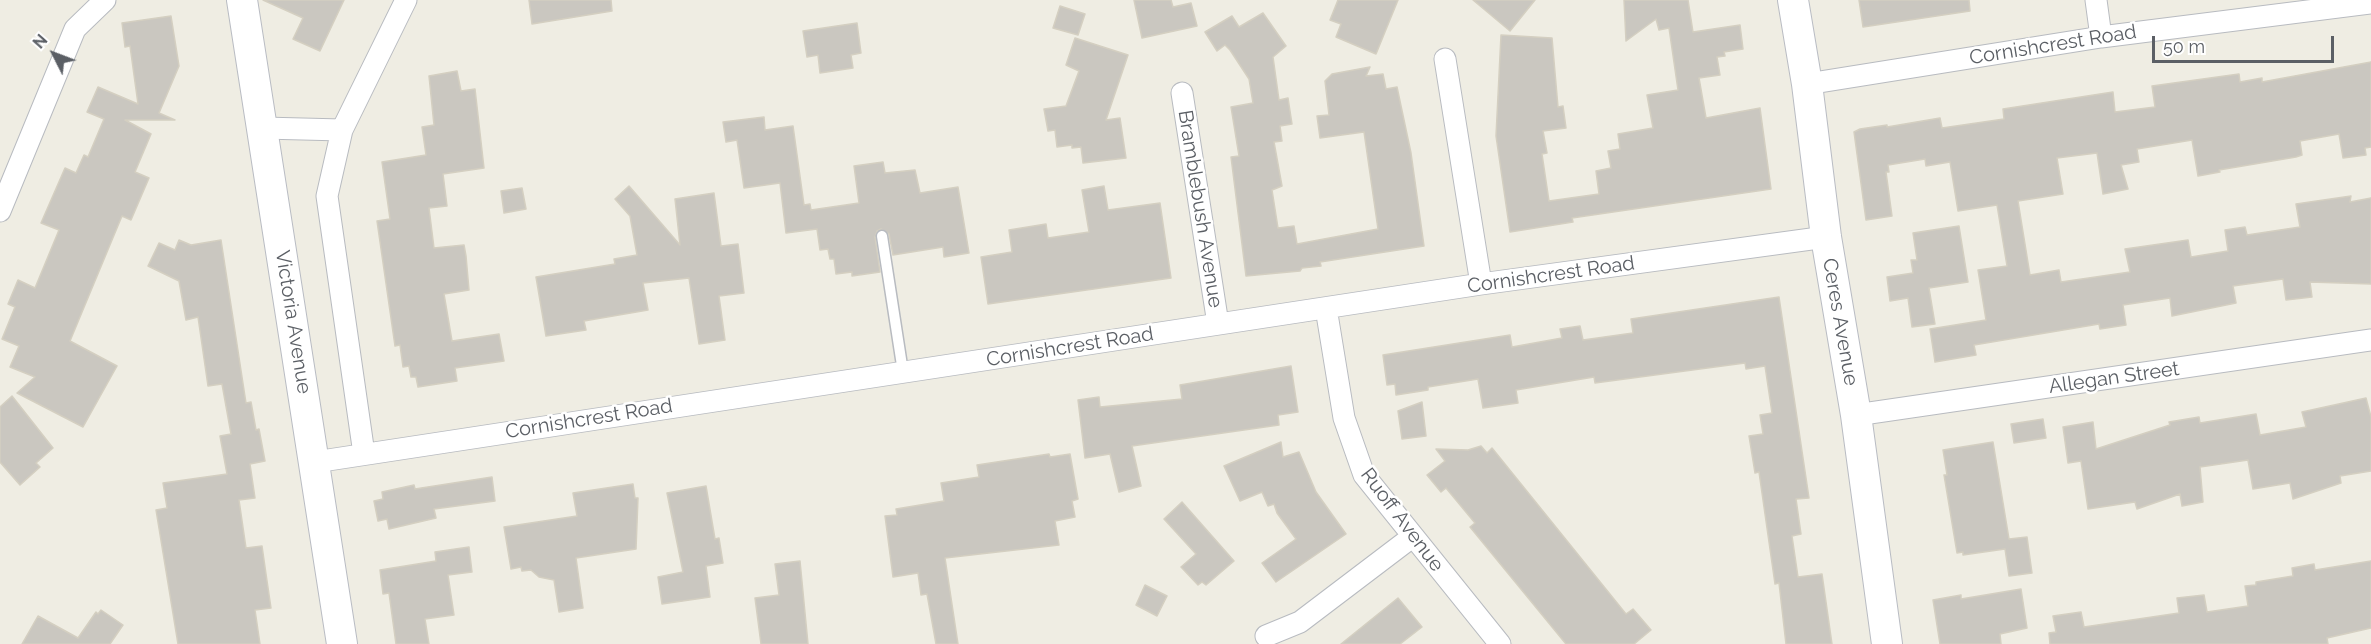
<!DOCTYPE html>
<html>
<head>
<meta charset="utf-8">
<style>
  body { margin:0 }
  #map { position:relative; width:2371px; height:644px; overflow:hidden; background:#efede3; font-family:Raleway,sans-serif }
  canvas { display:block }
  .north { position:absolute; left:24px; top:24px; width:60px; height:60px; -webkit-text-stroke:4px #fff; paint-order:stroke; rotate:312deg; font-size:16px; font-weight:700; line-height:24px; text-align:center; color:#5b5f65 }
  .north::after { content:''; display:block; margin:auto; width:21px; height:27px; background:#5b5f65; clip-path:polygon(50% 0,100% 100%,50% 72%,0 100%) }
  .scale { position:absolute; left:2152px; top:36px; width:182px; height:27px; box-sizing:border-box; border:3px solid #5b5f65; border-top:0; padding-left:8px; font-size:18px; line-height:21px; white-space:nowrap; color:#5b5f65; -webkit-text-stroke:4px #fff; paint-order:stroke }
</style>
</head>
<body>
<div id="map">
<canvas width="2371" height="644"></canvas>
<div class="north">N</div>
<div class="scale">50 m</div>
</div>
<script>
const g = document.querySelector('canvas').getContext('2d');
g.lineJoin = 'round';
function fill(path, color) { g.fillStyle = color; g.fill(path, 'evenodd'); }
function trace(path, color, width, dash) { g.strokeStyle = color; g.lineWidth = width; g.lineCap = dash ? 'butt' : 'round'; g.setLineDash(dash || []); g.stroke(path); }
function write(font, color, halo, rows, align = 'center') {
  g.font = font + ' Raleway,sans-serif'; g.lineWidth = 5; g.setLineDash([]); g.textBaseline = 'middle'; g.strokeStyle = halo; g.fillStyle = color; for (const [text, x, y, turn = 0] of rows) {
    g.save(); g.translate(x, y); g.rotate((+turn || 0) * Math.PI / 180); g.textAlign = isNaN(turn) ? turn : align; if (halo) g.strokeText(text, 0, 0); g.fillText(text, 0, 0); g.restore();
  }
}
const building = new Path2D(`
  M263,0H344L320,51L293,39L303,18Z
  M529,0H611L612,11L532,24Z
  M1134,0H1171L1173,7L1191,3L1197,26L1142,38Z
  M1338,0H1398L1376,54L1336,37L1341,24L1330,20Z
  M1473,0H1535L1510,31Z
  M1624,0H1688L1693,32L1740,25L1743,49L1724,52L1725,56L1717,57L1720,75L1699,78L1706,118L1760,108L1771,189L1572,218L1573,222L1510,232L1496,136L1501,35L1552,38L1558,107L1563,106L1566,128L1543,131L1547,153L1542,154L1549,201L1599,194L1596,171L1611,168L1608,151L1620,149L1618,134L1653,128L1647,95L1678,90L1669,28L1659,30L1656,19L1626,41Z
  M1859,0H1969L1970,11L1863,27Z
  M1060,6L1085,14L1078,35L1053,28Z
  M1263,13L1286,46L1273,57L1279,100L1288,98L1292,124L1280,126L1282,141L1274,142L1282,186L1272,190L1278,228L1294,226L1297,244L1378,229L1364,132L1320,138L1317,116L1329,115L1325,81L1332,74L1370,67L1366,76L1383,74L1386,89L1397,87L1411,153L1424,246L1320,262L1321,266L1302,268L1300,271L1246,276L1231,157L1239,156L1231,107L1253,103L1249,79L1230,50L1225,45L1217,51L1205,32L1232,16L1239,27Z
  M171,16L179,66L159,113L175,120H125L151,134L135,172L149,178L131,220L122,216L70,341L117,366L83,427L17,393L35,377L10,367L19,346L2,339L15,307L8,304L18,280L35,288L59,230L41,223L65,168L76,173L84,155L88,157L104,119L87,112L98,87L138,104L130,46L125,47L122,23Z
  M857,23L861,53L851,55L853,68L820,73L818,55L807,57L803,31Z
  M1075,38L1128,55L1106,120L1120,118L1126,158L1083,163L1081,147L1072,148V145L1057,147L1055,130L1048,131L1044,109L1066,106L1079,71L1066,65Z
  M2371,62V147L2365,148L2366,155L2343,158L2339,134L2300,141L2302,155L2296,157L2219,170L2220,172L2198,176L2192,140L2137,149L2139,162L2121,165L2128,189L2103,194L2097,153L2057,158L2063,194L2018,201L2030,275L2059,270L2061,282L2130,272L2125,249L2188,240L2191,257L2228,251L2225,230L2245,227L2247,235L2300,227L2296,204L2351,196L2350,202L2371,198V284L2310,282L2312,297L2286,300L2283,279L2233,286L2236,303L2172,316L2170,298L2123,305L2126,325L2100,329L2099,324L1974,345L1976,355L1935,362L1930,329L1986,320L1978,270L2007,266L1997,205L1958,211L1950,162L1926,166L1925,159L1888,165L1889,172H1886L1892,216L1866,220L1854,132L1860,129L1887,125V127L1940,118L1942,128L2004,119L2003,109L2113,92L2115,112L2155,107L2152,86L2239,74L2240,82L2262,78V82Z
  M457,71L461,91L475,89L484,168L443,174L447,206L429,208L434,248L464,245L466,256L469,290L444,294L452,341L499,334L504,361L455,368L457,381L418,387L416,377H411L409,366L403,367L400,345L395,346L377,221L390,219L382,162L426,155L422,127L434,125L429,76Z
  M764,117L765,130L793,126L804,205L810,204L811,210L859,203L854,166L883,162L885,173L915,170L920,193L958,187L969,253L944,257L943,247L893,255L889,234L881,229L877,231L875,237L880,272L852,276V272L836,274L834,259H830L828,249L820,250L817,229L786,233L780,183L744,188L737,140L726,142L723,122Z
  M629,186L680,245L675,199L714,193L721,246L738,244L744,293L719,296L725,340L699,344L689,278L643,283L648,310L584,321L586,330L546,336L536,277L615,264L614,259L637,255L630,216L615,199Z
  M1104,186L1108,210L1160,203L1171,278L988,304L981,257L1012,252L1009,230L1046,224L1048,238L1089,232L1082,190Z
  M522,188L526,209L504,213L501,191Z
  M1959,226L1968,282L1929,288L1935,324L1912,327L1908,298L1890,301L1887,277L1913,273L1911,260H1917L1913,233Z
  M179,240L191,245L221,240L246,403L251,402L256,430L259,429L265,461L250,464L255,498L239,500L246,548L262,546L266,574L271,608L255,610L260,644H178L156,510L167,508L163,483L227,474L220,436L231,434L222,384L208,386L198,317L186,320L179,281L148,266L159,243L175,250Z
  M1779,297L1809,498L1796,499L1801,534L1792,536L1798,577L1822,574L1832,644H1786L1779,583L1775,584L1759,472L1755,473L1749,436L1763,434L1760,415L1772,413L1765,366L1746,369L1745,363L1595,383L1594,377L1516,390L1518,403L1483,408L1478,379L1428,387V390L1396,395L1395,384L1387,385L1383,355L1510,335L1512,347L1562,338L1560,329L1580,326L1583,340L1633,333L1631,319Z
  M1291,366L1298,412L1278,415L1279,425L1132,446L1141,486L1119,492L1110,454L1085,458L1078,400L1099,397L1100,407L1182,399L1180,385Z
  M12,396L53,448L36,463L40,467L20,485L0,462V407Z
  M2366,398L2371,417V471L2340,476L2341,483L2293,499L2290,483L2253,489L2248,460L2200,467L2203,502L2182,506L2180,494L2137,509L2135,502L2088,509L2081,461L2068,463L2063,427L2093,422L2096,449L2170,425L2169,422L2199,417L2200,423L2256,414L2260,435L2306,427L2302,412Z
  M1422,402L1426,436L1402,439L1398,411Z
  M2043,419L2046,438L2014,443L2011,424Z
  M1281,442L1283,457L1299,452L1316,492L1346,534L1276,582L1262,563L1296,539L1277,513L1274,504L1268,506L1262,492L1240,501L1224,466Z
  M1993,442L2009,539L2027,537L2032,573L2009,576L2005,549L1963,555V552L1957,553L1944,475H1947L1943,450Z
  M1481,446L1487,453L1492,448L1626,614L1633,609L1651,630L1634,644H1566L1470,527L1475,523L1446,488L1441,492L1427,475L1445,461L1436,449L1468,450Z
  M1049,454L1050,457L1070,454L1078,499L1072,501L1075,517L1055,521L1059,545L945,558L958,644H936L927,594L921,595L918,573L893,577L885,516L897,515L896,509L944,501L941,483L979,477L977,465Z
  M492,477L495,501L434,509L436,518L389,529L387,519L378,521L374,501L383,499L382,492L414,485L415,489Z
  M633,484L635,498H638L636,549L576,558L583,608L559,612L554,580L539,577L531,570L522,571L521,567L511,569L504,527L577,516L573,493Z
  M706,486L715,539L719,538L723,563L706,566L710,597L662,604L658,577L683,572L667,493Z
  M1182,502L1234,561L1206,585L1202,582L1198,585L1181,567L1196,554L1164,519Z
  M469,547L472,572L448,575L454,615L425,619L429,644H396L389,593L383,594L380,570L436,561L435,552Z
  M800,561L808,644H761L755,598L779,595L775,564Z
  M2371,561V628L2327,638L2328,644H2050L2049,633L2056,632L2053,616L2081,612L2084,627L2179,613L2177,598L2204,595L2207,612L2248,606L2245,586L2256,585V582L2293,576L2292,568L2314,564L2315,570Z
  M1145,585L1167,596L1157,616L1136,605Z
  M2021,589L2027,628L2000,634L2001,644H1940L1933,600L1961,595V599Z
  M1398,598L1422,627L1400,644H1341Z
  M101,610L123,625L110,644H22L38,616L78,638L96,612L98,614Z`);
const lane = new Path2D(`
  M882,236L903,372`);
const street = new Path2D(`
  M2096,0L2101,37
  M1445,59L1481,284
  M1807,84L2101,37L2371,3
  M1182,93L1218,324
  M263,128L342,130L406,0
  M342,130L327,196L364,454
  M0,211L75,29L105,0
  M1326,308L1344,418L1364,475L1500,644
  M1856,415L2371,340
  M315,462L1481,284L1826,237
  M1266,636L1300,622L1412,537`);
const secondary = new Path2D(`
  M242,0L342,644
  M1793,0L1807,84L1826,237L1856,415L1887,644`);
const streetNames = [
  ["Cornishcrest Road",2053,45,-9],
  ["Bramblebush Avenue",1200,209,81],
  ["Cornishcrest Road",1551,275,-8],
  ["Victoria Avenue",293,322,81],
  ["Ceres Avenue",1840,322,80],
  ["Cornishcrest Road",1070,347,-9],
  ["Allegan Street",2114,378,-8],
  ["Cornishcrest Road",589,419,-9],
  ["Ruoff Avenue",1402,520,53]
];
fill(building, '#cac7c0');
trace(building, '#d4cfc1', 1.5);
trace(lane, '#b8bbc0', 13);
trace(street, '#b8bbc0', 23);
trace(secondary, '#b9bcc3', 32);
trace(lane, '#fff', 10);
trace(street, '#fff', 21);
trace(secondary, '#fff', 30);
write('20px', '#5b5f65', '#fff', streetNames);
</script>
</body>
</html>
